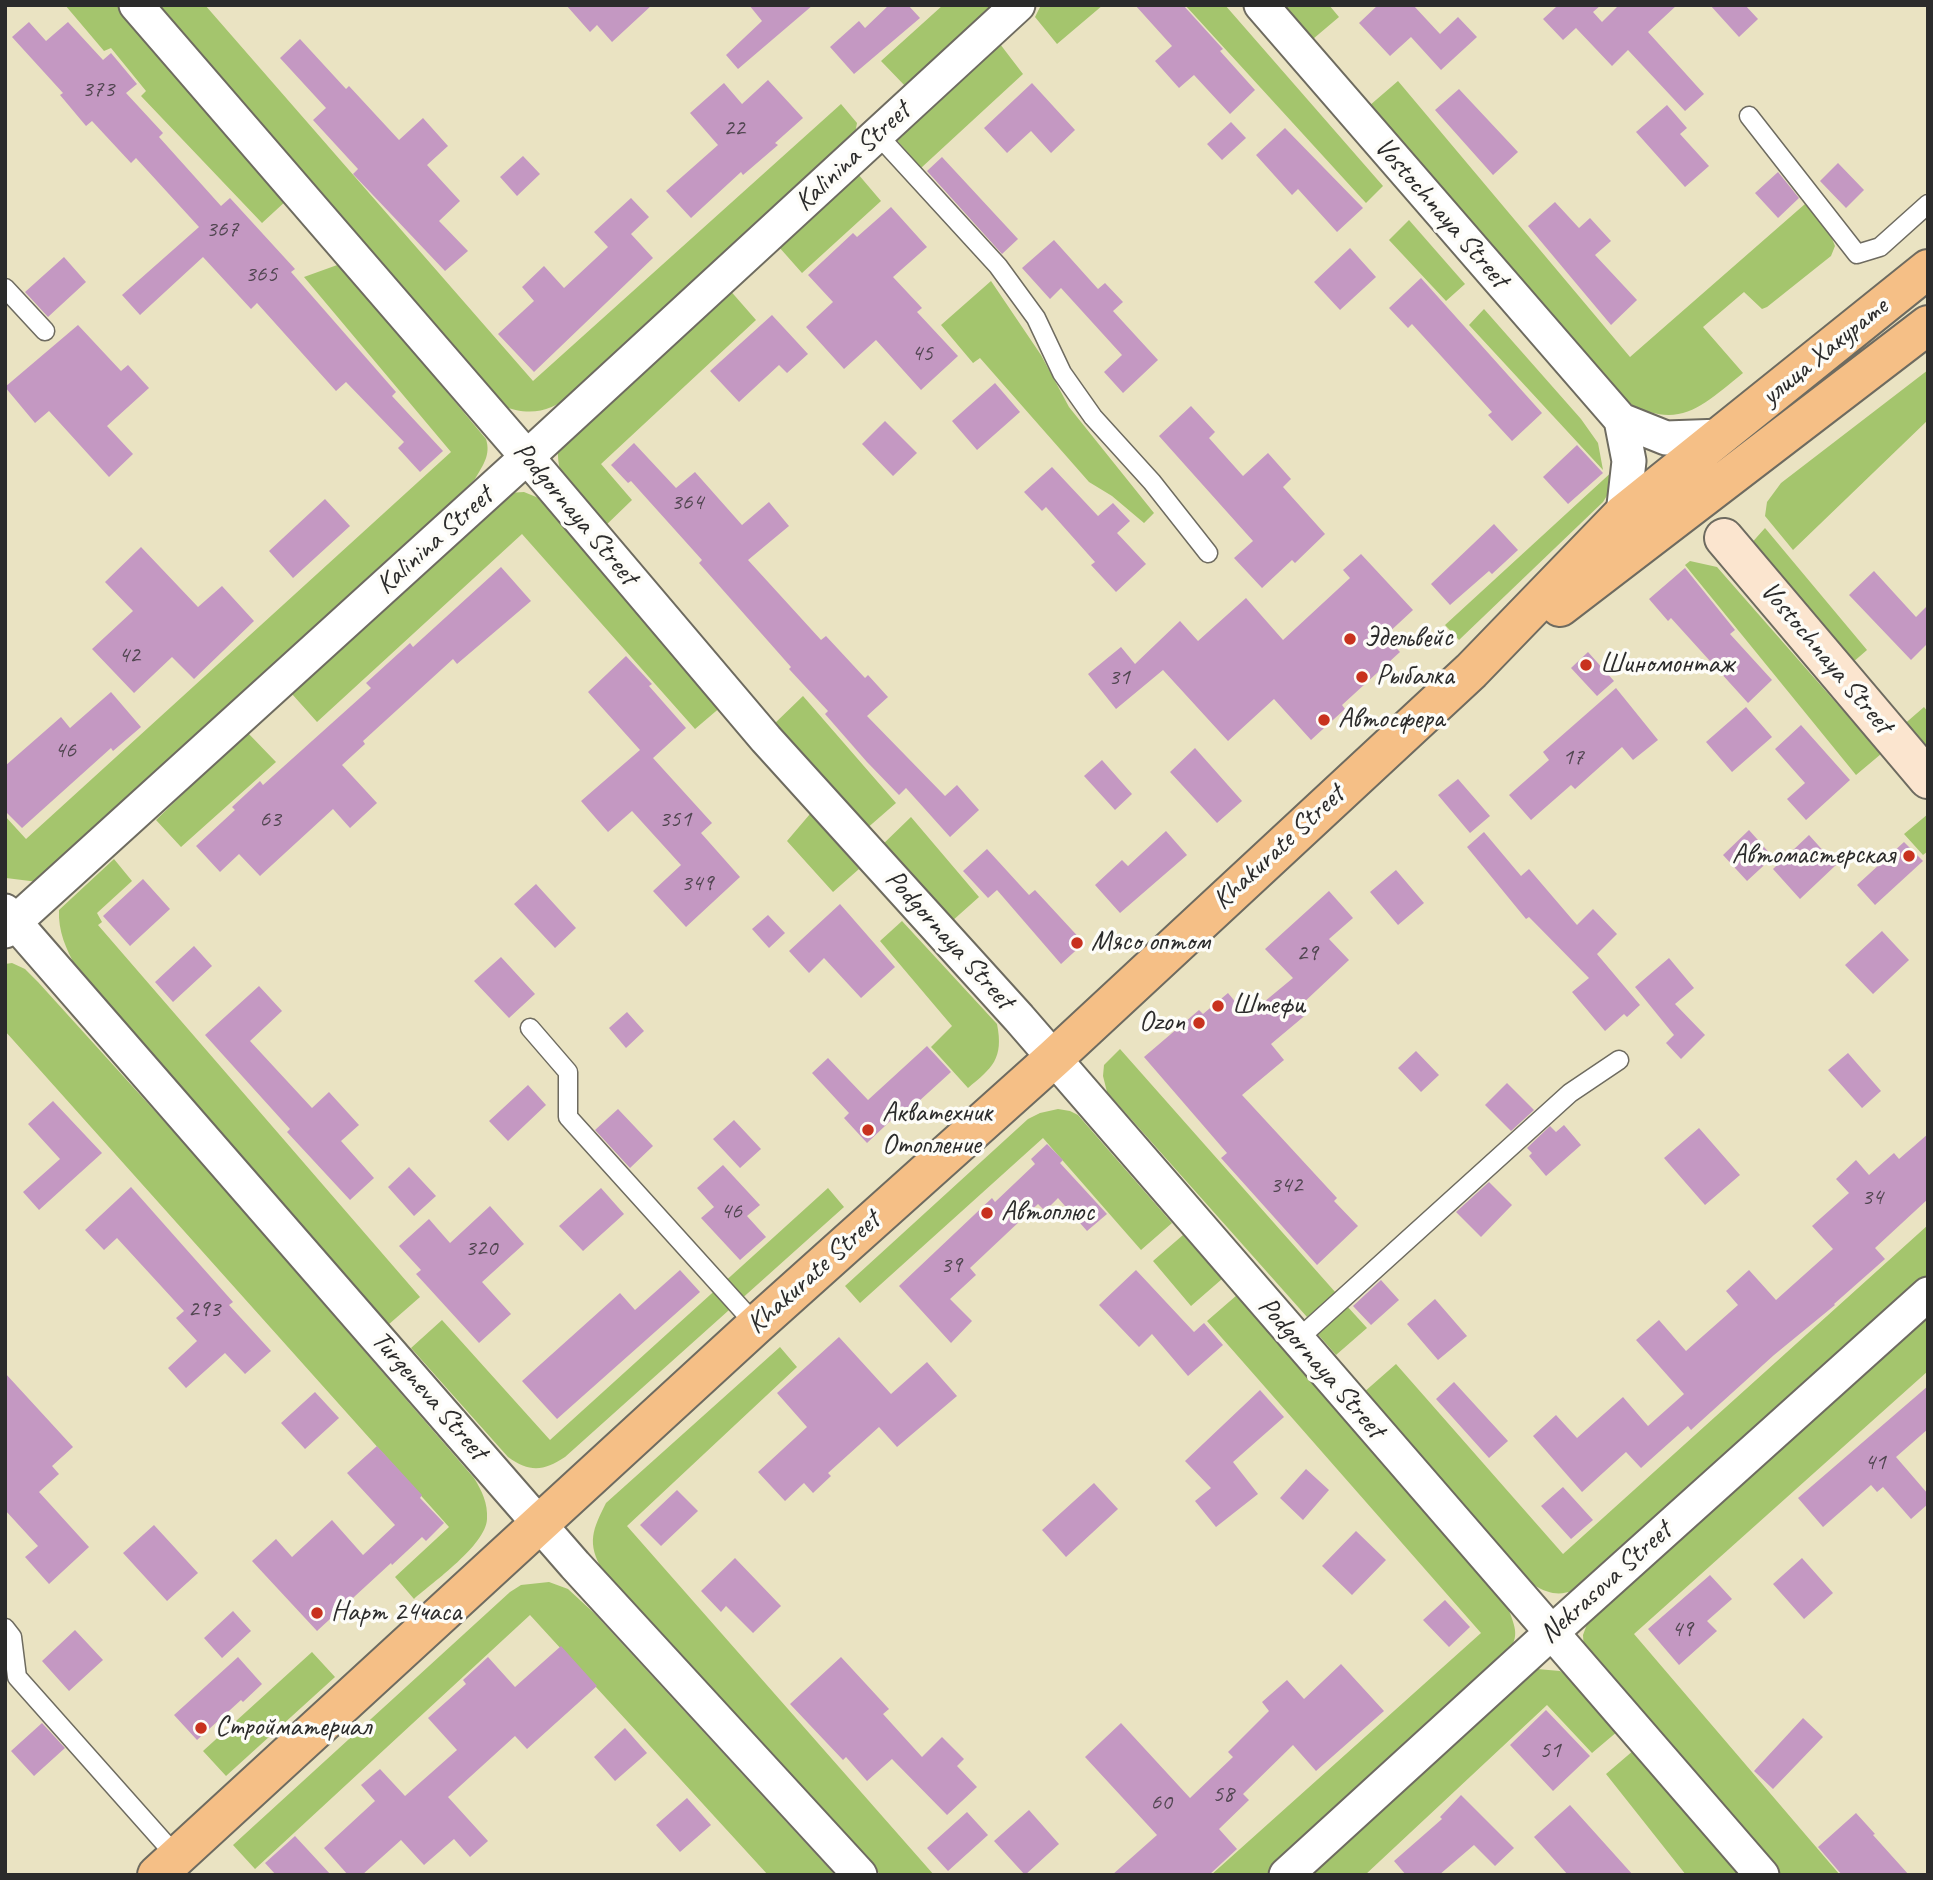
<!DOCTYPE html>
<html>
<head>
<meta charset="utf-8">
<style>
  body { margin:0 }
  #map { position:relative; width:1933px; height:1880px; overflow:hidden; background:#eae3c2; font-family:Caveat,sans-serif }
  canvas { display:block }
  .frame { position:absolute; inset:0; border:7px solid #2b2b2b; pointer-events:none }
</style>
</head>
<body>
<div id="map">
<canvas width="1933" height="1880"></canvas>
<div class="frame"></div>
</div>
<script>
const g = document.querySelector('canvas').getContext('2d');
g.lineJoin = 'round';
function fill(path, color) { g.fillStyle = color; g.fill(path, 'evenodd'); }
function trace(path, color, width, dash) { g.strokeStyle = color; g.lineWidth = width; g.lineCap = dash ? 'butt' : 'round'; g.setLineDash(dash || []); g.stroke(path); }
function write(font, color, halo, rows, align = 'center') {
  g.font = font + ' Caveat,sans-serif'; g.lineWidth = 7; g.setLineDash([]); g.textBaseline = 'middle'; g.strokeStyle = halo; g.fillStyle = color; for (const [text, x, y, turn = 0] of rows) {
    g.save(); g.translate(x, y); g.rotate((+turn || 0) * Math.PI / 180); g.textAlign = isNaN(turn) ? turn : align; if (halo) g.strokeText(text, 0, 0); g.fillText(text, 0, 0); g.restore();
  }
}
const green = new Path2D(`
  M65,5H123L287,200L262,223L141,96L146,91L111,48L104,51Z
  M154,5H205L533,381L841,104L857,123L854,139L574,394C549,412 530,417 500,405Z
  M943,5H1001L907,88L881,61Z
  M1041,5H1103L1057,44L1035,17Z
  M1185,5H1225L1383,186L1366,203Z
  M1283,5H1329L1339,17L1313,39Z
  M1000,44L1023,74L921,168L895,138Z
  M1398,81L1630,357L1805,204L1829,231L1835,246L1831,256L1767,307L1762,309L1744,292L1703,327L1743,373C1703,405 1680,432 1627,402L1369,106Z
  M858,174L881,201L802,273L779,247Z
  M1409,220L1465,284L1446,301L1389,240Z
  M340,264L486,439C491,455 483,465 475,479L326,624L38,882L6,878L5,816L26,839L451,452L304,277Z
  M991,281L1041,355L1069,407L1154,513L1144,523L1112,496L1089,482L980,358L973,363L941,325Z
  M728,288L756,320L601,464L632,500L602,529C579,502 556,486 558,448Z
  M1484,309L1581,419L1598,443L1603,470L1469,325Z
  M1928,370V420L1793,550L1765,516L1767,502L1781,483Z
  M1615,469L1613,486L1603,502L1459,640L1445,625Z
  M524,492L546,501L722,706L695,729L522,534L317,722L292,694L494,503L508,493Z
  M1765,528L1867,650L1852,663L1748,547Z
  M1690,561L1717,567L1881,754L1856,775L1685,565Z
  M803,696L896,803L865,830L772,726Z
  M1924,707L1928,712V757L1901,727Z
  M247,732L276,762L181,847L156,820Z
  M810,814L859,869L833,892L787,841Z
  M1928,814V851L1923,855L1904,834Z
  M911,817L979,897L951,922L880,847Z
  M114,859L132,881L97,913L102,922L98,925L420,1297L388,1325L76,967C66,949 58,931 59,910Z
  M902,921L997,1024C1004,1059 992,1068 968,1088L931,1047L952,1026L880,941Z
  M12,963L25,969L38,982L191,1151L474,1478C482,1491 488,1503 487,1519C486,1545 433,1582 414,1599L395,1577L449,1527L5,1031V964Z
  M1120,1049L1336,1293L1307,1317L1107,1092L1103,1076L1104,1065Z
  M1058,1109L1070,1111L1078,1115L1172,1223L1141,1250L1043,1138L860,1303L845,1286L1028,1119L1040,1113Z
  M828,1188L844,1207L565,1457C544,1471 530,1473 508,1457L411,1348L442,1320L550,1440Z
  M1928,1225V1275L1588,1582C1570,1595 1554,1598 1534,1585L1363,1393L1396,1364L1563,1554Z
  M1183,1235L1222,1279L1191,1306L1153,1261Z
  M1237,1295L1507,1605C1516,1630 1521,1636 1504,1658L1269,1875H1211L1481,1633L1207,1321Z
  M1346,1305L1367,1328L1336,1355L1315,1331Z
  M1928,1310V1371L1634,1634L1840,1875H1775L1584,1652L1583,1635L1590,1616Z
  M780,1347L797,1367L627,1526L934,1875H881L603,1571C586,1543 593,1529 606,1503Z
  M549,1582L568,1589L594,1613L835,1875H768L530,1615L255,1869L233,1845L510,1592L521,1585Z
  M312,1652L335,1677L226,1776L203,1751Z
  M1537,1669L1560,1671L1574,1681L1618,1731L1592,1753L1547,1705L1365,1875H1309Z
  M1634,1750L1742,1875H1686L1606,1774Z`);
const building = new Path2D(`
  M566,5H652L612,42L597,25L590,32Z
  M749,5H813L738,69L726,55L762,21Z
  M889,5H908L920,18L854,74L830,47L859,21L865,28Z
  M1135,5H1183L1223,49L1220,51L1255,90L1230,114L1194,75L1179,88L1155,61L1172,46Z
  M1378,5L1414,6L1440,34L1458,17L1477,37L1441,70L1411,37L1390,56L1359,23Z
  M1555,5H1601L1593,12L1602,22L1619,5H1677L1648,32L1704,94L1685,111L1628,50L1612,66L1576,28L1563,40L1543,19L1556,7Z
  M1710,5H1745L1758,19L1739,37Z
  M29,22L46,41L68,22L103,60L111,53L137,84L126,93L163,133L159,137L221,206L230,198L295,269L291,272L396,392L392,396L443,451L420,472L398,448L404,442L346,382L336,391L257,303L251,309L203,257L140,315L122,295L199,227L136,158L131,163L92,121L86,126L60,95L63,93L12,37Z
  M300,39L346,89L349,86L399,140L423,118L448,146L427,165L460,201L439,221L468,251L445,271L353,174L358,169L313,120L326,108L280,58Z
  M768,80L803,118L775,143L778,145L743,175L741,172L691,218L666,191L718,145L690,113L724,83L742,104Z
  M1032,83L1075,130L1051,153L1031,131L1007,153L984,128Z
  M1459,89L1518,152L1493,175L1435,110Z
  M1667,105L1687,128L1680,134L1709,166L1685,187L1636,132Z
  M1231,122L1246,138L1222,160L1207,144Z
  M1285,128L1363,208L1337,232L1298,189L1292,195L1256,155Z
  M523,156L540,174L517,196L500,177Z
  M942,157L1018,239L1002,254L927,171Z
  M1838,163L1864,190L1846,208L1820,181Z
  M1778,172L1799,198L1778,218L1755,193Z
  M631,198L649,217L631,234L653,258L534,372L498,334L534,301L522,287L544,266L564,288L608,247L594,232Z
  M1555,202L1579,228L1590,218L1611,241L1595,255L1637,300L1611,325L1528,226Z
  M891,207L927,247L893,277L922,308L917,312L958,356L921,390L876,340L844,369L806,327L833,302L808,275L853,233L857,237Z
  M1054,240L1098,289L1105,283L1123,302L1113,311L1158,360L1123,393L1104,372L1122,355L1061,288L1050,299L1022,268Z
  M1350,248L1376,277L1340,310L1314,282Z
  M64,257L86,282L48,317L25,292Z
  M1421,278L1542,413L1512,441L1488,415L1492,412L1412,324L1408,328L1389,308Z
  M772,315L808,354L787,373L779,365L739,402L710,371Z
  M78,325L121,371L128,365L149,388L107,426L133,454L109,477L49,411L35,423L5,387Z
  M995,383L1020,412L977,450L952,421Z
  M1191,406L1215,432L1209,438L1243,476L1268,453L1291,479L1283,487L1325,534L1295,563L1292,560L1262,588L1234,558L1253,541L1159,436Z
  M885,421L917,453L893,476L862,444Z
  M634,443L676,488L695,472L742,525L769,502L789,526L748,560L821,640L826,636L865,678L868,675L888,697L867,716L945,796L957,785L979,810L950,837L906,788L899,795L867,762L825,714L828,711L789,669L791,667L699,563L702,560L631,481L628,483L611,465Z
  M1577,445L1603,473L1568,504L1543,477Z
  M1052,467L1098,516L1113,503L1130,521L1117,533L1146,564L1116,592L1091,565L1095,562L1046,507L1042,511L1024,492Z
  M325,499L350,526L293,578L269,551Z
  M1494,524L1518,550L1492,574L1489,571L1450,605L1431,584Z
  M141,547L198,607L222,586L254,621L194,679L172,657L134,693L92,649L133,611L105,582Z
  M1361,554L1413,610L1385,636L1400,652L1342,705L1345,709L1311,740L1274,699L1228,741L1163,670L1116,709L1088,674L1121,647L1135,664L1180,621L1198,641L1246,598L1283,640L1350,578L1343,570Z
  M501,567L531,601L457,664L453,659L363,741L365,744L342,765L377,803L350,828L333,809L260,876L239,854L220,872L196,846L235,810L232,807L260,781L263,785L371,688L366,683L410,643L413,647Z
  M1685,568L1735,630L1730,634L1772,680L1748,703L1671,618L1668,621L1649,599Z
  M1874,571L1916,617L1928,605V643L1911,660L1849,595Z
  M1588,652L1614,681L1597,696L1571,668Z
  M626,656L652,684L649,686L686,728L653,758L712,823L701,833L740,877L686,927L653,891L681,865L632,811L608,832L581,801L640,750L588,692Z
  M1616,688L1658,740L1633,760L1622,747L1575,789L1571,785L1531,820L1509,795L1549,760L1543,752Z
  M111,692L141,727L113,751L111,748L22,828L5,811V766L61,717L70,728Z
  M1746,707L1772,737L1732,772L1706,742Z
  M1801,725L1850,780L1806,820L1787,799L1805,783L1775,749Z
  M1195,748L1242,801L1217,823L1170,772Z
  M1102,760L1132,794L1115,810L1084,776Z
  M1458,779L1490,816L1470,833L1438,795Z
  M1749,830L1773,857L1747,881L1723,855Z
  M1166,831L1187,855L1120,913L1095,885L1122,860L1128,866Z
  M1484,832L1521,876L1529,869L1577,925L1593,909L1617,934L1597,954L1640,1005L1627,1017L1624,1014L1605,1031L1572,992L1589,978L1529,917L1526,919L1467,847Z
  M1809,835L1836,865L1800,899L1773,869Z
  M1904,842L1923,861L1875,905L1857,885Z
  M987,849L1029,895L1035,890L1084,943L1061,964L997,890L988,898L963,871Z
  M1396,870L1424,903L1398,925L1370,892Z
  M143,879L170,909L130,946L103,916Z
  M536,884L576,928L555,948L514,904Z
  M1329,891L1353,918L1329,939L1349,960L1301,1005L1308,1013L1271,1044L1284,1060L1242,1095L1337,1198L1334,1201L1358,1226L1317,1265L1221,1158L1227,1153L1144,1057L1199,1010L1203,1014L1228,993L1247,1016L1293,978L1265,949Z
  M840,904L895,967L861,998L824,958L809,973L789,951Z
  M768,915L785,933L769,948L752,929Z
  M1882,931L1909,960L1873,994L1845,965Z
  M194,946L212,966L173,1002L155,982Z
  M501,957L535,994L509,1018L474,981Z
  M1669,958L1694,988L1675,1004L1705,1035L1681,1059L1666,1043L1674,1035L1635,987Z
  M259,986L282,1011L250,1041L312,1108L329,1092L359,1125L341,1141L374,1178L350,1200L287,1132L290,1129L205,1035Z
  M627,1012L644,1031L626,1048L609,1028Z
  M927,1046L951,1072L907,1112L904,1108L867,1143L844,1118L849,1113L812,1073L828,1058L868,1100Z
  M1416,1051L1439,1075L1421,1092L1398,1068Z
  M1848,1053L1881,1091L1862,1108L1828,1070Z
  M1507,1083L1534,1110L1511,1131L1485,1105Z
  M528,1085L546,1105L508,1141L489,1121Z
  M53,1101L102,1153L39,1210L23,1192L60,1159L28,1124Z
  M618,1109L653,1146L630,1168L595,1130Z
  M734,1120L761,1149L740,1168L713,1139Z
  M1564,1125L1581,1145L1546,1176L1529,1156L1532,1153L1527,1148L1550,1126L1556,1132Z
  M1699,1128L1740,1175L1705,1205L1664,1158Z
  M1928,1134V1199L1875,1248L1885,1259L1834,1304L1835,1305L1774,1355L1691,1430L1688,1426L1641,1468L1626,1452L1582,1492L1533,1436L1556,1415L1577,1438L1623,1397L1648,1426L1684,1394L1636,1340L1659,1320L1686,1351L1738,1305L1726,1291L1749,1270L1776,1300L1833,1249L1812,1226L1849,1193L1836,1179L1856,1160L1869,1175L1894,1153L1899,1159Z
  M1047,1144L1063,1160L1060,1163L1107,1214L1087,1231L1058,1198L1045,1211L1038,1204L970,1268L976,1275L950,1299L972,1321L951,1343L899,1286L992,1198L995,1202L1035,1164L1031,1159Z
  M723,1165L760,1205L747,1216L766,1237L740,1260L701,1218L714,1207L697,1188Z
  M409,1167L436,1196L414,1216L388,1187Z
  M1489,1182L1512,1205L1481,1237L1456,1212Z
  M131,1187L233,1302L229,1305L271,1351L245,1374L225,1353L186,1388L168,1368L197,1341L176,1318L184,1311L117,1238L104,1250L85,1230Z
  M601,1188L624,1214L583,1251L559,1226Z
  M490,1206L524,1244L482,1282L511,1314L479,1343L416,1274L421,1270L399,1246L429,1219L450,1243Z
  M680,1270L700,1292L557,1419L522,1381L620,1293L635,1310Z
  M1136,1270L1194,1332L1204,1323L1223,1345L1188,1376L1152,1334L1139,1347L1099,1305Z
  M1381,1280L1399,1300L1371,1325L1353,1306Z
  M1435,1299L1467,1336L1438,1360L1407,1324Z
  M839,1337L891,1394L927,1362L957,1396L897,1447L879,1427L828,1473L831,1476L813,1493L804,1483L785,1501L758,1472L807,1427L777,1393Z
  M5,1373L73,1447L52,1466L59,1474L39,1492L89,1547L49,1584L25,1557L38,1546L5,1510Z
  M1454,1382L1508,1441L1489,1458L1436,1399Z
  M1928,1386V1429L1896,1457L1928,1494V1504L1911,1519L1883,1487L1877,1492L1871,1485L1823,1527L1798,1498Z
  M1260,1390L1284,1417L1233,1462L1258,1494L1216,1527L1195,1501L1211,1488L1185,1461Z
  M315,1392L339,1418L305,1449L281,1423Z
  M377,1446L422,1495L420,1498L444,1523L426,1541L422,1537L392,1565L391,1563L317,1631L252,1561L276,1539L292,1557L332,1520L363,1555L395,1525L347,1473Z
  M1306,1469L1329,1490L1303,1520L1280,1498Z
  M1094,1483L1118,1509L1066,1557L1042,1530Z
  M1563,1487L1593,1520L1571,1539L1541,1506Z
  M677,1490L698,1511L661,1546L640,1525Z
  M154,1525L198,1573L167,1601L123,1553Z
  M1356,1531L1386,1560L1352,1595L1322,1566Z
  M735,1558L781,1606L753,1633L726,1606L721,1612L701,1591Z
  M1802,1558L1833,1593L1804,1619L1773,1584Z
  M1710,1575L1732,1599L1707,1621L1717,1631L1679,1665L1648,1629Z
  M1445,1600L1470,1627L1449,1647L1423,1620Z
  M233,1611L251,1631L222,1658L204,1638Z
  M75,1630L103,1660L69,1691L42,1661Z
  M561,1646L597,1686L527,1749L515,1736L448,1797L488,1841L470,1857L454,1839L424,1865L401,1840L362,1875H348L324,1848L375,1801L361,1785L380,1769L405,1796L457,1750L428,1718L466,1684L463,1680L488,1657L515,1687Z
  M238,1657L262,1684L243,1702L241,1700L197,1740L174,1715Z
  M841,1657L889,1709L883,1714L922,1757L942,1737L964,1759L957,1766L977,1787L947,1815L892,1759L867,1781L846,1757L843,1760L790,1704Z
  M1341,1664L1384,1711L1316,1771L1293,1745L1243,1794L1249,1800L1219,1829L1237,1849L1209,1875H1112L1157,1835L1085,1757L1121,1723L1190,1798L1233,1757L1228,1752L1269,1711L1262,1702L1287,1680L1304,1699Z
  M1546,1710L1590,1756L1553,1791L1510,1745Z
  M1803,1718L1823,1737L1773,1789L1754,1771Z
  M42,1723L65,1748L34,1776L11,1751Z
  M625,1728L647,1753L615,1781L594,1757Z
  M1461,1795L1514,1848L1495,1866L1474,1845L1439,1875H1406L1394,1861L1442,1819L1440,1817Z
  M687,1798L711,1825L680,1852L656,1825Z
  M1570,1805L1633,1875H1568L1534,1837Z
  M1029,1810L1059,1844L1025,1875L994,1841Z
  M967,1812L988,1835L948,1871L927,1848Z
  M1856,1813L1875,1834L1873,1835L1909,1875H1842L1818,1847Z
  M295,1836L331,1875H276L265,1863Z`);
const lane = new Path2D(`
  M1749,116L1857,254L1880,247L1928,204
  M877,134L998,266L1036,318L1062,373L1093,417L1152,482L1208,553
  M5,288L45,331
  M530,1028L568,1072V1117L756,1325
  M1297,1340L1570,1093L1619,1060
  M5,1628L12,1637L17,1677L177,1857`);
const street = new Path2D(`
  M136,5L527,457L766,739L1019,1018L1762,1875
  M1261,5L1621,420L1666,438L1722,436
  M1621,420L1629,461L1623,514
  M5,911L575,1565L860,1875
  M5,931L527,457L1018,5
  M1286,1875L1551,1633L1928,1294`);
const secondary = new Path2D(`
  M1724,538L1928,779`);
const primary = new Path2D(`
  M1560,607L1928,325
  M157,1875L756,1325L1054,1058L1471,671L1623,514L1928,269`);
const markers = [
  [1350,639,7,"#c8321e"],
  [1586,665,7,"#c8321e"],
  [1362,677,7,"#c8321e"],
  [1324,720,7,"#c8321e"],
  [1909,856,7,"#c8321e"],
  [1077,943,7,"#c8321e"],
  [1218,1006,7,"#c8321e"],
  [1199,1023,7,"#c8321e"],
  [868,1130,7,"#c8321e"],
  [987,1213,7,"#c8321e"],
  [317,1613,7,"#c8321e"],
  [201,1728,7,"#c8321e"]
];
const numberNames = [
  ["373",98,90],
  ["22",734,129],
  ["367",222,230],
  ["365",261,275],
  ["45",922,354],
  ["364",687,503],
  ["42",129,656],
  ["31",1119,678],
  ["46",65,751],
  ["17",1573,758],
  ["63",270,820],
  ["351",675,820],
  ["349",697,884],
  ["29",1307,954],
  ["342",1286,1186],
  ["34",1872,1198],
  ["46",731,1212],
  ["320",481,1249],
  ["39",951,1266],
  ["293",204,1310],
  ["41",1875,1463],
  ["49",1682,1630],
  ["51",1550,1751],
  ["58",1223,1795],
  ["60",1161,1803]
];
const streetNames = [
  ["Kalinina Street",853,157,-43],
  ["Vostochnaya Street",1441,213,49],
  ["улица Хакурате",1825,352,-39],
  ["Podgornaya Street",575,514,50],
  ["Kalinina Street",435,541,-42],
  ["Vostochnaya Street",1826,658,50],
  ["Khakurate Street",1279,848,-43],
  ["Podgornaya Street",949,940,48],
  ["Khakurate Street",814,1273,-42],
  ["Podgornaya Street",1321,1368,49],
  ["Turgeneva Street",429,1396,49],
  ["Nekrasova Street",1606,1583,-42]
];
const poiNames = [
  ["Эдельвейс",1364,639],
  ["Шиномонтаж",1600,665],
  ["Рыбалка",1376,677],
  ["Автосфера",1338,720],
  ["Автомастерская",1895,856,"right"],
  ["Мясо оптом",1091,943],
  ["Штефи",1232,1006],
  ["Ozon",1185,1023,"right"],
  ["Акватехник",882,1114],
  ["Отопление",882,1146],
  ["Автоплюс",1001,1213],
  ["Нарт 24часа",331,1613],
  ["Стройматериал",215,1728]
];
fill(green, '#a4c56d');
fill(building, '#c498c2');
trace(lane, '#6e6b60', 21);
trace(street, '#6e6b60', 37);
trace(secondary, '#6e6b60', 42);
trace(primary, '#6e6b60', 42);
trace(lane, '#fff', 18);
trace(street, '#fff', 33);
trace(secondary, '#fbe5cf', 38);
trace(primary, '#f5bf86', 38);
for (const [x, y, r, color] of markers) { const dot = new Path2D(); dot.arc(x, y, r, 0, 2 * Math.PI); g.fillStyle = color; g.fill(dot); trace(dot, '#fdfcf7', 2.5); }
write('24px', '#514651', null, numberNames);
write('28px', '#2b2b2b', '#fdfcf7', streetNames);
write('28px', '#2b2b2b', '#fdfcf7', poiNames, 'left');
</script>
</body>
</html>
